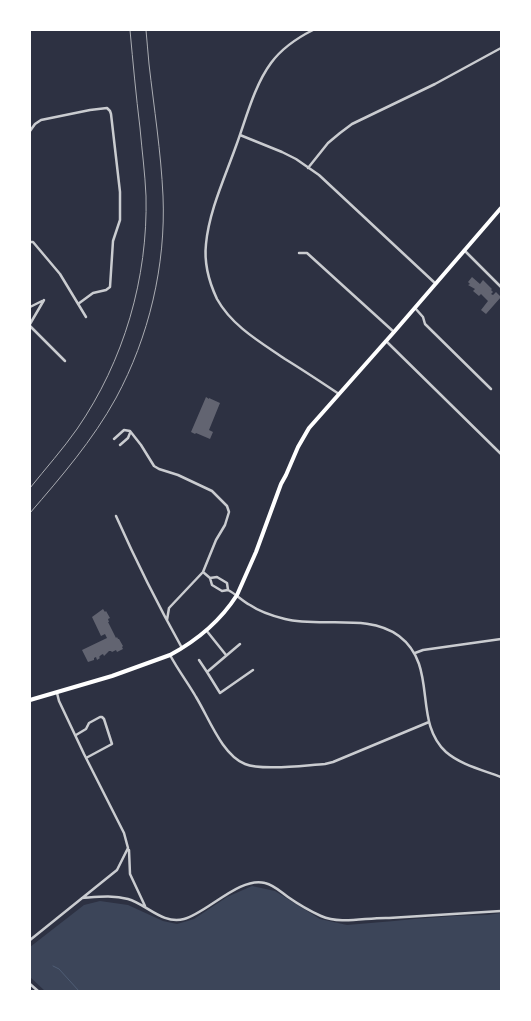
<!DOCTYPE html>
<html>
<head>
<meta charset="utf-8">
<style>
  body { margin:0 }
  #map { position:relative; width:531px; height:1021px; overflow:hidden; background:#2d3142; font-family:"Crimson Pro",serif }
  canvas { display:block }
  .frame { position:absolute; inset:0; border:31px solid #fff; pointer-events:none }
</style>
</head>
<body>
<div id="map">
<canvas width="531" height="1021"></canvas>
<div class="frame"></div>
</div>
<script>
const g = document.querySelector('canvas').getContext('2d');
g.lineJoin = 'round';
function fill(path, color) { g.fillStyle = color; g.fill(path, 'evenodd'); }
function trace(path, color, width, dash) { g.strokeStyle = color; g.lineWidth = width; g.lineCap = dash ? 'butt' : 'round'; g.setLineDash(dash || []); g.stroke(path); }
const green = new Path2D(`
  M252,886L275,891L320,919L347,925L394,921L414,919L455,916L487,915L501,913V991H45L30,977V947L84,905L100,901L128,905L163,921L177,924L194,919L227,897Z`);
const stream = new Path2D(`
  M53,966L59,969L79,991`);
const building = new Path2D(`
  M472,277L480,284L483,280L492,289L491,290L493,292L491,294L493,295L496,292L501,297L486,314L481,310L488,301L481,294L479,296L473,291L475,289L468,285L470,284L468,282Z
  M206,397L209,399V398L220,403L209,430L213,432L210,439L196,433L195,434L191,432Z
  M103,609L105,612L106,611L110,618L108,619L109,622H108L116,638L117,637L118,639H119L123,646L122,647L123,649L117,652L116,650L112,652L111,651H109L104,656L103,654L101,655L99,657L100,658L97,660L96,657L94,658V660L88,662L82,650L107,638L105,634L101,636L92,617Z`);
const minor = new Path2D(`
  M313,30C297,38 282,48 271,63C254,86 246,119 236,146C225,177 209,211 206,244C204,262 209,282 217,299C232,326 260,342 285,359C303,370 321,382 339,394
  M30,131L35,124L41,120L90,110L107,108L110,111L111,114L120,192V220L113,241L110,287L106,290L93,293L78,304
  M240,135L282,152L296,159L319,175L436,284
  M308,168L328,143L340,133L352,124L435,84L501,48
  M30,242H33L60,274L86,317
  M464,250L501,287
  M299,253H307L394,332
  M30,307L42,301
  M415,308L423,317L425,324L491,389
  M30,324L44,300
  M30,326L65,361
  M386,341L501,454
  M114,439L124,430L130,431L141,445L154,466L159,469L178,475L212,491L227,506L229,512L225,525L216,540L203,572L169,608L167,620
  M120,445L128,438L130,433
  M116,516C136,561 158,605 182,648
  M203,572L210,578L212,585L222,591L228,590C236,594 242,601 250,605C260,612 273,616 285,619C321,628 368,613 399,636C439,666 412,721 446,752C461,765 483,770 501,777
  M210,578L217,577L227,583L228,590
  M206,630L226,655
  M415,653L423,650L501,639
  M170,655C178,670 188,683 196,697C209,718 222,755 245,764C262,771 306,765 325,764L333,762L429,722
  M199,660L207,672L240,644
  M207,672L220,693L253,670
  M76,735L86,729L89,723L100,717H102L104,719L112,744L86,758
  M129,850L130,874L145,906
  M82,898C97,897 113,895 128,899C146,904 163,925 184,919C207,913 240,876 265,883C274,885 281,892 288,897C298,904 310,911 321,916C341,925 367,917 389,918L501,911
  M30,940L117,870L128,848L124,833L84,754L59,701L57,693
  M30,984L38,991`);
const trunk = new Path2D(`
  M30,700L112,676L170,655C196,641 221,620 237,595L256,552L281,484L286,475L298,447L309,428L394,332L501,208`);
const rail = new Path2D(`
  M30,488C46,468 63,449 77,429C124,361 148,278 146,196C145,173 142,151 140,128C136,95 133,63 130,30
  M30,513C61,477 93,440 116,398C149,337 166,265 163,196C161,152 154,108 149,64C148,53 147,41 146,30`);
fill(green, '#3c4559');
trace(stream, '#4f5d75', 1);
fill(building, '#626471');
trace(minor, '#caccd0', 2.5);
trace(trunk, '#fff', 4);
trace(rail, '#abadb3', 1);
</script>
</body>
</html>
